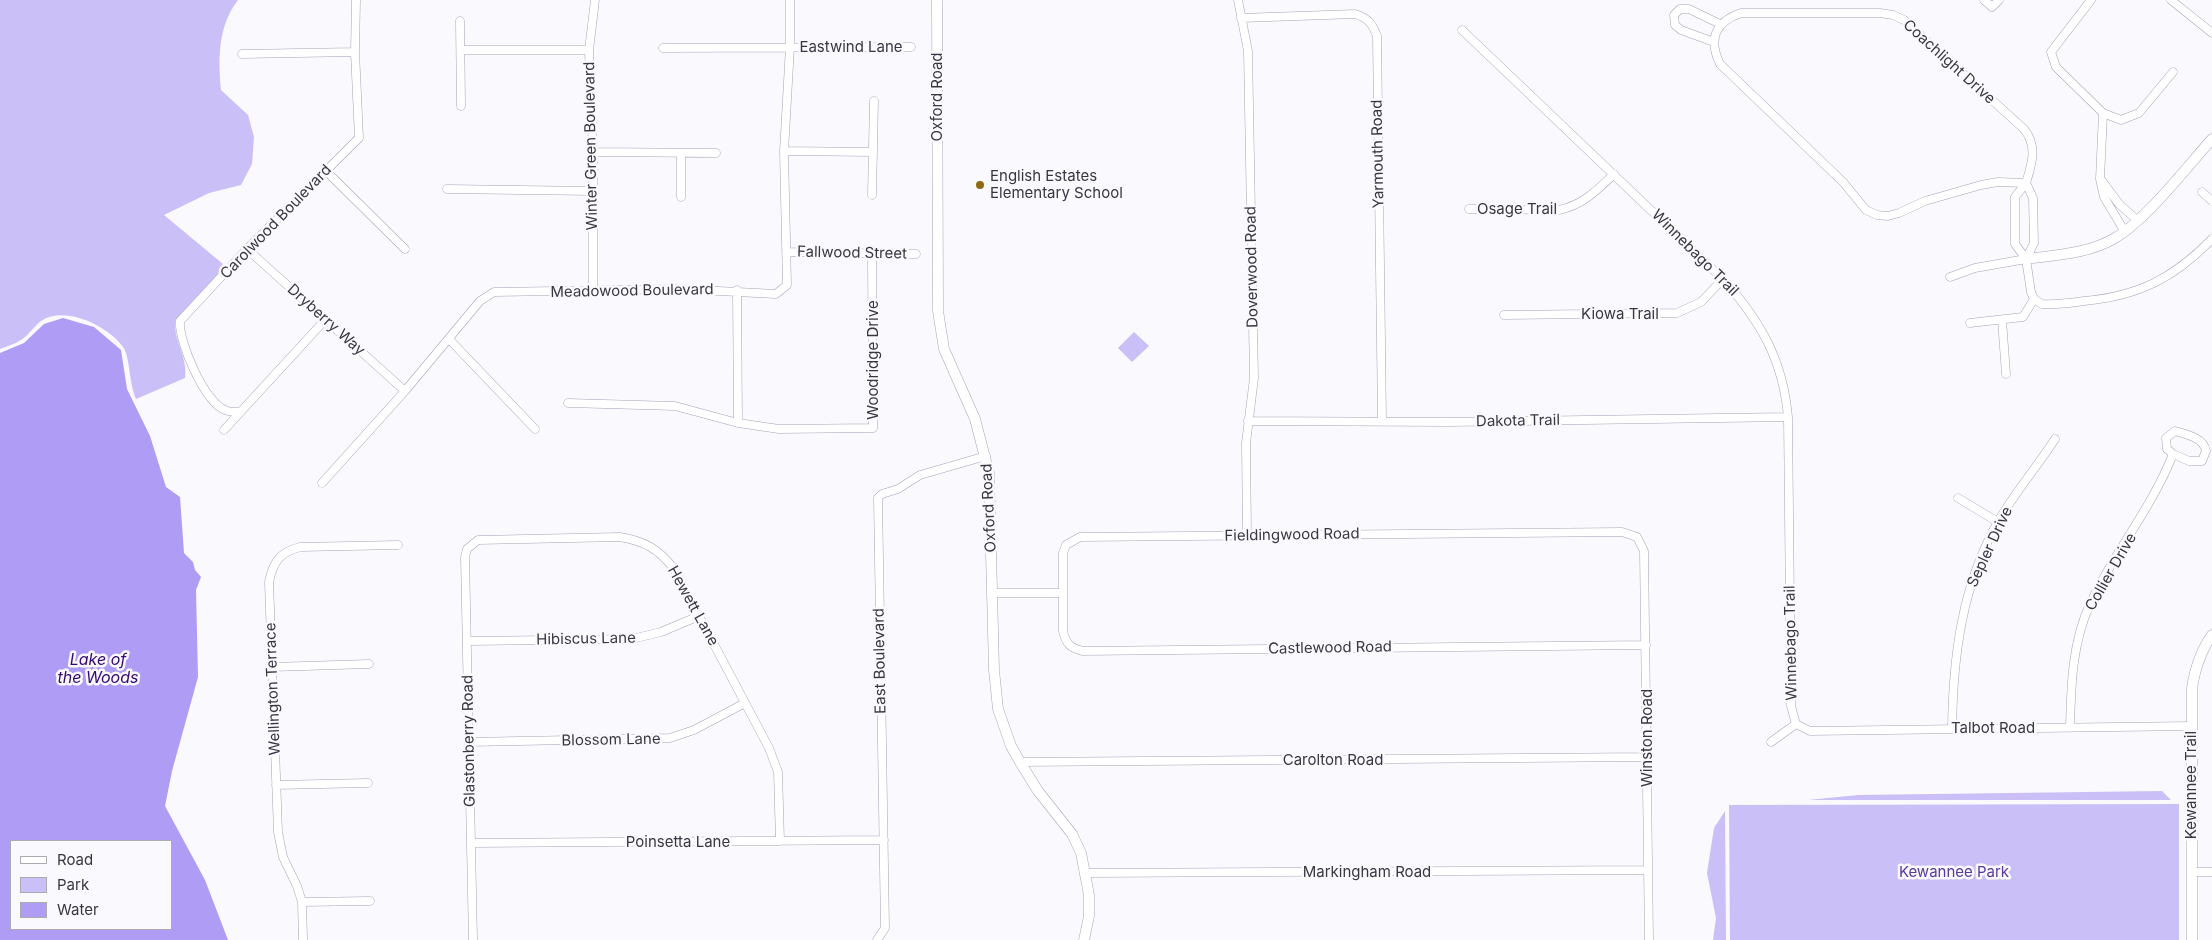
<!DOCTYPE html>
<html>
<head>
<meta charset="utf-8">
<style>
  body { margin:0 }
  #map { position:relative; width:2212px; height:940px; overflow:hidden; background:#faf9fe; font-family:Inter,sans-serif }
  canvas { display:block }
  .legend { position:absolute; left:10px; top:840px; width:162px; height:90px; box-sizing:border-box; background:#faf9fe; border:1px solid #acabb2; margin:0; padding:6px 9px; list-style:none; font-size:15px; color:#383740 }
  .legend li { display:flex; align-items:center; gap:10px; height:25px }
  .legend b { width:25px; border:1px solid #acabb2 }
</style>
</head>
<body>
<div id="map">
<canvas width="2212" height="940"></canvas>
<ul class="legend">
<li><b style="height:6px;background:#fff"></b>Road</li>
<li><b style="height:14px;background:#cac0f7"></b>Park</li>
<li><b style="height:14px;background:#af9cf4"></b>Water</li>
</ul>
</div>
<script>
const g = document.querySelector('canvas').getContext('2d');
g.lineJoin = 'round';
function fill(path, color) { g.fillStyle = color; g.fill(path, 'evenodd'); }
function trace(path, color, width, dash) { g.strokeStyle = color; g.lineWidth = width; g.lineCap = dash ? 'butt' : 'round'; g.setLineDash(dash || []); g.stroke(path); }
function write(font, color, halo, rows, align = 'center') {
  g.font = font + ' Inter,sans-serif'; g.lineWidth = 5; g.setLineDash([]); g.textBaseline = 'middle'; g.strokeStyle = halo; g.fillStyle = color; for (const [text, x, y, turn = 0] of rows) {
    g.save(); g.translate(x, y); g.rotate((+turn || 0) * Math.PI / 180); g.textAlign = isNaN(turn) ? turn : align; if (halo) g.strokeText(text, 0, 0); g.fillText(text, 0, 0); g.restore();
  }
}
const green = new Path2D(`
  M0,0H238C218,26 218,58 221,90L248,115L254,137L252,164L241,185L209,193L164,215L223,264L217,275L175,321C174,342 188,357 185,378L136,399C129,384 130,356 123,347C108,326 65,305 41,321C34,326 29,335 21,340C15,344 7,346 0,349Z
  M1134,332L1149,346L1132,362L1118,348Z
  M2162,791L2171,800H1808L1858,795Z
  M2179,804V940H1730L1729,805Z
  M1725,811L1726,940H1713L1716,918L1707,873L1714,828Z`);
const water = new Path2D(`
  M63,318L94,327L121,350L127,389L150,436L166,487L180,497L184,553L193,562L195,570L201,577L196,590L198,677L172,771L165,806L205,880L228,940H0V353L24,343L44,324ZM11,841H171V929H11Z`);
const minor = new Path2D(`
  M1238,0L1248,51L1254,378L1246,443L1247,535
  M1984,0L1992,7L1999,0
  M2091,0L2051,52L2056,67L2103,113L2100,179L2104,197L2125,232
  M2171,0L2212,33
  M1741,13H1880L1893,15L1904,20L2024,129C2038,147 2032,163 2026,183L1998,182L1981,185L1925,201L1899,213L1888,216L1877,215L1866,210L1843,182L1720,64C1708,39 1715,22 1741,13Z
  M1241,18L1355,14C1368,18 1372,23 1377,36L1382,420
  M460,21L461,106
  M1462,30L1723,279C1761,322 1783,360 1788,417L1791,706L1796,724L1810,731L2191,726
  M1714,42L1681,30L1675,25L1674,15L1680,9H1689L1720,24
  M663,48L911,47
  M462,50H589
  M242,54L355,52
  M2103,113L2121,120L2139,113L2173,72
  M784,151L873,152
  M593,152L716,153
  M326,171L405,249
  M2102,181L2119,204L2137,220
  M447,189L593,191
  M2202,192L2212,201
  M872,195L874,101
  M681,197V154
  M1469,209L1559,210C1583,205 1596,191 1614,174
  M247,249L405,391
  M787,252L916,254
  M2026,259L2034,243L2033,198L2026,183L2015,197V244L2026,259L2031,292L2034,299L2042,304C2056,305 2070,303 2084,301C2139,296 2174,278 2212,239
  M1950,277L1975,268L2026,259
  M737,290L738,423
  M593,292V152L589,50L595,0
  M1504,315L1677,313L1701,302L1723,279
  M2002,320L2006,374
  M1970,323L2023,317L2034,299
  M449,339L535,429
  M568,403L675,406L738,423L779,429L873,428L872,254
  M240,412C236,412 229,412 225,410C205,403 178,341 180,321L247,249L359,138L355,52L356,0
  M1248,421L1449,422L1788,417
  M224,430L325,320
  M322,483L405,391L480,301L494,292L680,289L776,294L787,285L784,151L790,47V0
  M1958,498L1998,522
  M993,593H1063
  M468,641L632,639L661,632L699,616
  M1646,645L1083,651C1070,648 1066,644 1063,631V553L1066,545L1080,537L1622,532L1637,537L1644,551L1649,940
  M272,667L369,664
  M2070,728C2071,686 2072,643 2090,604C2114,552 2152,508 2173,454L2167,449L2166,438L2175,431C2186,434 2204,438 2206,451L2202,461H2189L2173,454
  M1952,729C1953,656 1962,584 1999,520C2016,491 2037,467 2055,439
  M469,742L670,738L694,730L745,703
  M1771,742L1796,724
  M1020,762L1647,757
  M276,785L368,783
  M471,843L884,840
  M2192,872H2212
  M1086,873L1648,870
  M302,902L370,901
  M303,940L302,902L297,886L283,857L278,832L269,582C273,562 280,552 300,547L398,545
  M473,940L465,557L467,549L478,540L620,537C644,541 659,549 674,569L769,748L778,772L780,841
  M877,940L885,928L878,498L882,494L898,489L920,475L986,456`);
const tertiary = new Path2D(`
  M937,0L938,311L944,349L975,419L989,473L994,670L998,709L1011,746L1020,762L1038,791L1072,834L1081,853L1089,895V916L1084,940
  M2026,259C2056,255 2088,254 2115,238C2146,220 2187,167 2212,139
  M2192,940V688C2195,668 2200,652 2212,635`);
const markers = [
  [980,185,5,"#8f6a0e"]
];
const streetNames = [
  ["Eastwind Lane",851,47],
  ["Coachlight Drive",1949,62,42],
  ["Oxford Road",937,97,-90],
  ["Winter Green Boulevard",591,146,-91],
  ["Yarmouth Road",1378,154,-91],
  ["Osage Trail",1517,209],
  ["Carolwood Boulevard",276,222,-46],
  ["Fallwood Street",852,253,1],
  ["Winnebago Trail",1695,253,45],
  ["Doverwood Road",1252,267,-91],
  ["Meadowood Boulevard",632,291,-1],
  ["Kiowa Trail",1620,314],
  ["Dryberry Way",326,320,42],
  ["Woodridge Drive",873,360,-90],
  ["Dakota Trail",1518,421,-1],
  ["Oxford Road",989,508,-93],
  ["Fieldingwood Road",1292,535,-1],
  ["Sepler Drive",1990,547,-65],
  ["Collier Drive",2111,572,-60],
  ["Hewett Lane",693,606,61],
  ["Hibiscus Lane",586,639,-1],
  ["Winnebago Trail",1791,643,-91],
  ["Castlewood Road",1330,648,-1],
  ["East Boulevard",880,661,-91],
  ["Wellington Terrace",273,689,-92],
  ["Talbot Road",1993,728],
  ["Winston Road",1647,738,-90],
  ["Blossom Lane",611,740,-1],
  ["Glastonberry Road",469,741,-91],
  ["Carolton Road",1333,760],
  ["Kewannee Trail",2191,785,-90],
  ["Poinsetta Lane",678,842],
  ["Markingham Road",1367,872]
];
const poiNames = [
  ["English Estates",990,176],
  ["Elementary School",990,193]
];
const parkNames = [
  ["Kewannee Park",1954,872]
];
const waterNames = [
  ["Lake of",98,660],
  ["the Woods",98,678]
];
fill(green, '#cac0f7');
fill(water, '#af9cf4');
trace(minor, '#a6a2b9', 9);
trace(tertiary, '#a6a2b9', 11);
trace(minor, '#fff', 8);
trace(tertiary, '#fff', 10);
for (const [x, y, r, color] of markers) { const dot = new Path2D(); dot.arc(x, y, r, 0, 2 * Math.PI); g.fillStyle = color; g.fill(dot); trace(dot, '#faf9fe', 2); }
write('15px', '#383740', '#faf9fe', streetNames);
write('15px', '#383740', '#faf9fe', poiNames, 'left');
write('15px', '#59399e', '#faf9fe', parkNames);
write('italic 16px', '#360972', '#faf9fe', waterNames);
</script>
</body>
</html>
